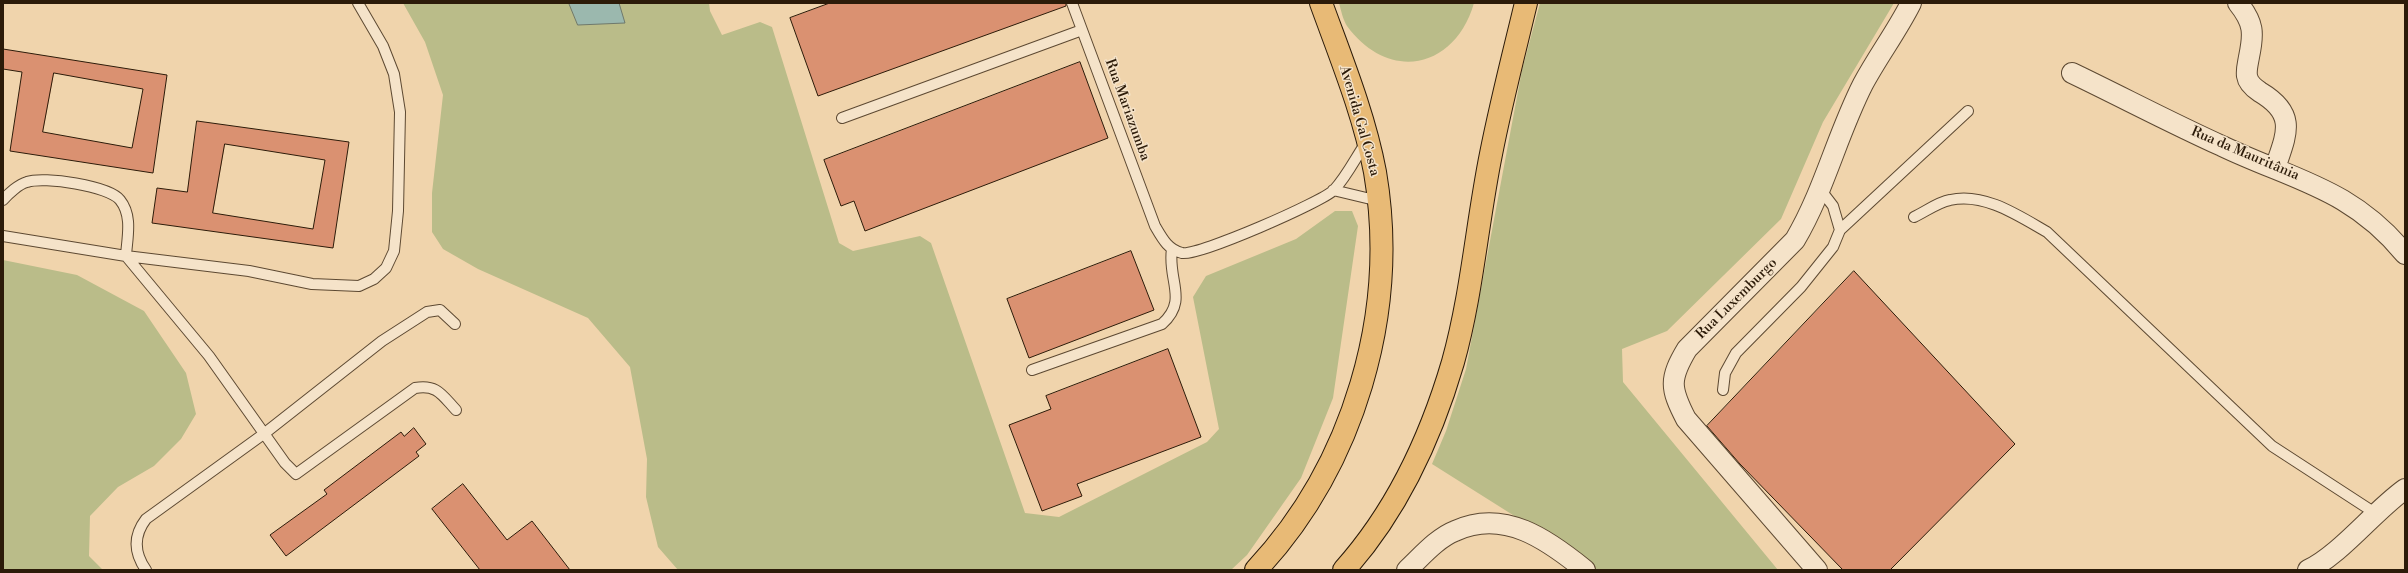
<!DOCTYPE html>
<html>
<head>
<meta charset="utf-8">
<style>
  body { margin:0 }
  #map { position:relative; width:2408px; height:573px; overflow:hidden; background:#f0d4ac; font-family:"Libre Bodoni",serif }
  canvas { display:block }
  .frame { position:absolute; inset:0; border:4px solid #2c1b09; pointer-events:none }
</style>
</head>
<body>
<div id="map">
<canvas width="2408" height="573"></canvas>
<div class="frame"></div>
</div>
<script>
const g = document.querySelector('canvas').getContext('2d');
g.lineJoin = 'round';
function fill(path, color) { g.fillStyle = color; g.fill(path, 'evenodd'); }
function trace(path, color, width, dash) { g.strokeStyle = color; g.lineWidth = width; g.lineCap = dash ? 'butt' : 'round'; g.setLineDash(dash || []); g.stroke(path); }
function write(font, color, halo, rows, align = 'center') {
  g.font = font + ' "Libre Bodoni",serif'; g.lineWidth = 3; g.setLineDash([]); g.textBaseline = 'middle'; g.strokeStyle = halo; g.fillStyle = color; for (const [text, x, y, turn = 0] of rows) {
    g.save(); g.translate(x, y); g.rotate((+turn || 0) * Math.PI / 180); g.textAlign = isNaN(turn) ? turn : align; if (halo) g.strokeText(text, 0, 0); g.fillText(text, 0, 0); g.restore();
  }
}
const green = new Path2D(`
  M403,3H709L710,11L722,35L760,22L772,27L839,243L853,251L920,236L931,243L1025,513L1059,517L1207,442L1219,429L1193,297L1206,276L1296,239L1335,211H1352L1358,226L1333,398L1301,478L1247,555L1231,570H678L658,547L646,497L647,459L630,367L588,318L478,269L443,249L432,232V193L443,95L425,42Z
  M1339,3H1474C1455,69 1389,83 1347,26C1343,20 1341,10 1339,3Z
  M1540,3H1894L1823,122L1781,219L1667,331L1622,349L1623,382L1778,570H1596L1589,563L1432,464L1446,431L1466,369L1522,70Z
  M3,260L77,275L144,311L186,373L196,414L181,439L154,466L118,487L90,516L89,556L103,570H3Z`);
const water = new Path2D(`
  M569,3H619L625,23L578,25Z`);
const building = new Path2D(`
  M830,3H1066V6L818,96L790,18Z
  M3,49L167,75L153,173L10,151L22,72L3,69ZM54,73L143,89L132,148L43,132Z
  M1080,62L1108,138L865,231L854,201L841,206L824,160Z
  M197,121L349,142L333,248L152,223L157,188L187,192ZM225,144L325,160L313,229L213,213Z
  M1131,251L1154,310L1029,358L1007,299Z
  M1854,271L2015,444L1890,570H1843L1740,464L1707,426Z
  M1168,349L1201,437L1077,484L1082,496L1042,511L1009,425L1051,409L1046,396Z
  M414,428L426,444L416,452L419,456L286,556L270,535L327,494L324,490L401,432L404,436Z
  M463,484L507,540L532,521L570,570H480L432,509Z`);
const service = new Path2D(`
  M1072,3L1155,226C1162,238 1168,250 1182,253C1199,256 1322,202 1334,190C1347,176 1356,157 1367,141
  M842,118L1082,30
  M1333,190L1379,201
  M3,200C8,194 19,184 27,182C44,176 109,186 120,200C133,216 127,238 126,256L209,356L285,463L296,474L415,388C437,384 442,395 456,410
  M1914,217C1925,212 1938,202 1950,200C1984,192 2019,216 2047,232L2272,446L2375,513
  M1840,230L1968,111
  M3,236L126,256L249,271L312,284L359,286L374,279L386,268L394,251L398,211L400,112L394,74L383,46L358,3
  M1032,370L1162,324C1189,300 1167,280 1172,249
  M1723,390L1725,373L1736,353L1801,287L1833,247L1840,230L1833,206L1820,189
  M146,570C134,553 133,536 146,519L265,433L382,341L427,312L440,310L455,324`);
const minor = new Path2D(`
  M2238,3C2254,23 2254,33 2249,57C2248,63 2246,70 2247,76C2248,83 2254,88 2260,92C2297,114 2287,133 2275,168
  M2072,73C2122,97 2171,123 2222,146C2293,180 2351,188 2405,254
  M1407,570C1421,557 1437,538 1455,531C1504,508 1548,540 1585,570
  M1817,570L1686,419C1670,388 1669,379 1687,349L1795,240C1824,191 1837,135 1863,84C1878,56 1897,31 1911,3
  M2308,570C2341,554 2373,512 2405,489`);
const primary = new Path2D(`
  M1256,570C1354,465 1399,313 1375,172C1364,114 1341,58 1321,3
  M1344,570C1396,512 1431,437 1453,362C1472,294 1477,223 1491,154C1501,103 1514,53 1526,3`);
const streetNames = [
  ["Rua Mariazumba",1127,110,70],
  ["Avenida Gal Costa",1359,121,74],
  ["Rua da Mauritânia",2245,154,23],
  ["Rua Luxemburgo",1737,299,-45]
];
fill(green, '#babc89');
fill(water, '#9bb8ae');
trace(water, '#6f796c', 1);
fill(building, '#da9171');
trace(building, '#2c1b09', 1);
trace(service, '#5d4932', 12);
trace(minor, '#5d4932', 22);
trace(primary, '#2c1b09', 24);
trace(service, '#f5e3c9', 10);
trace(minor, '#f5e3c9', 20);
trace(primary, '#e8ba76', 22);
write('14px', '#2c1b09', '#f5e3c9', streetNames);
</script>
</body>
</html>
